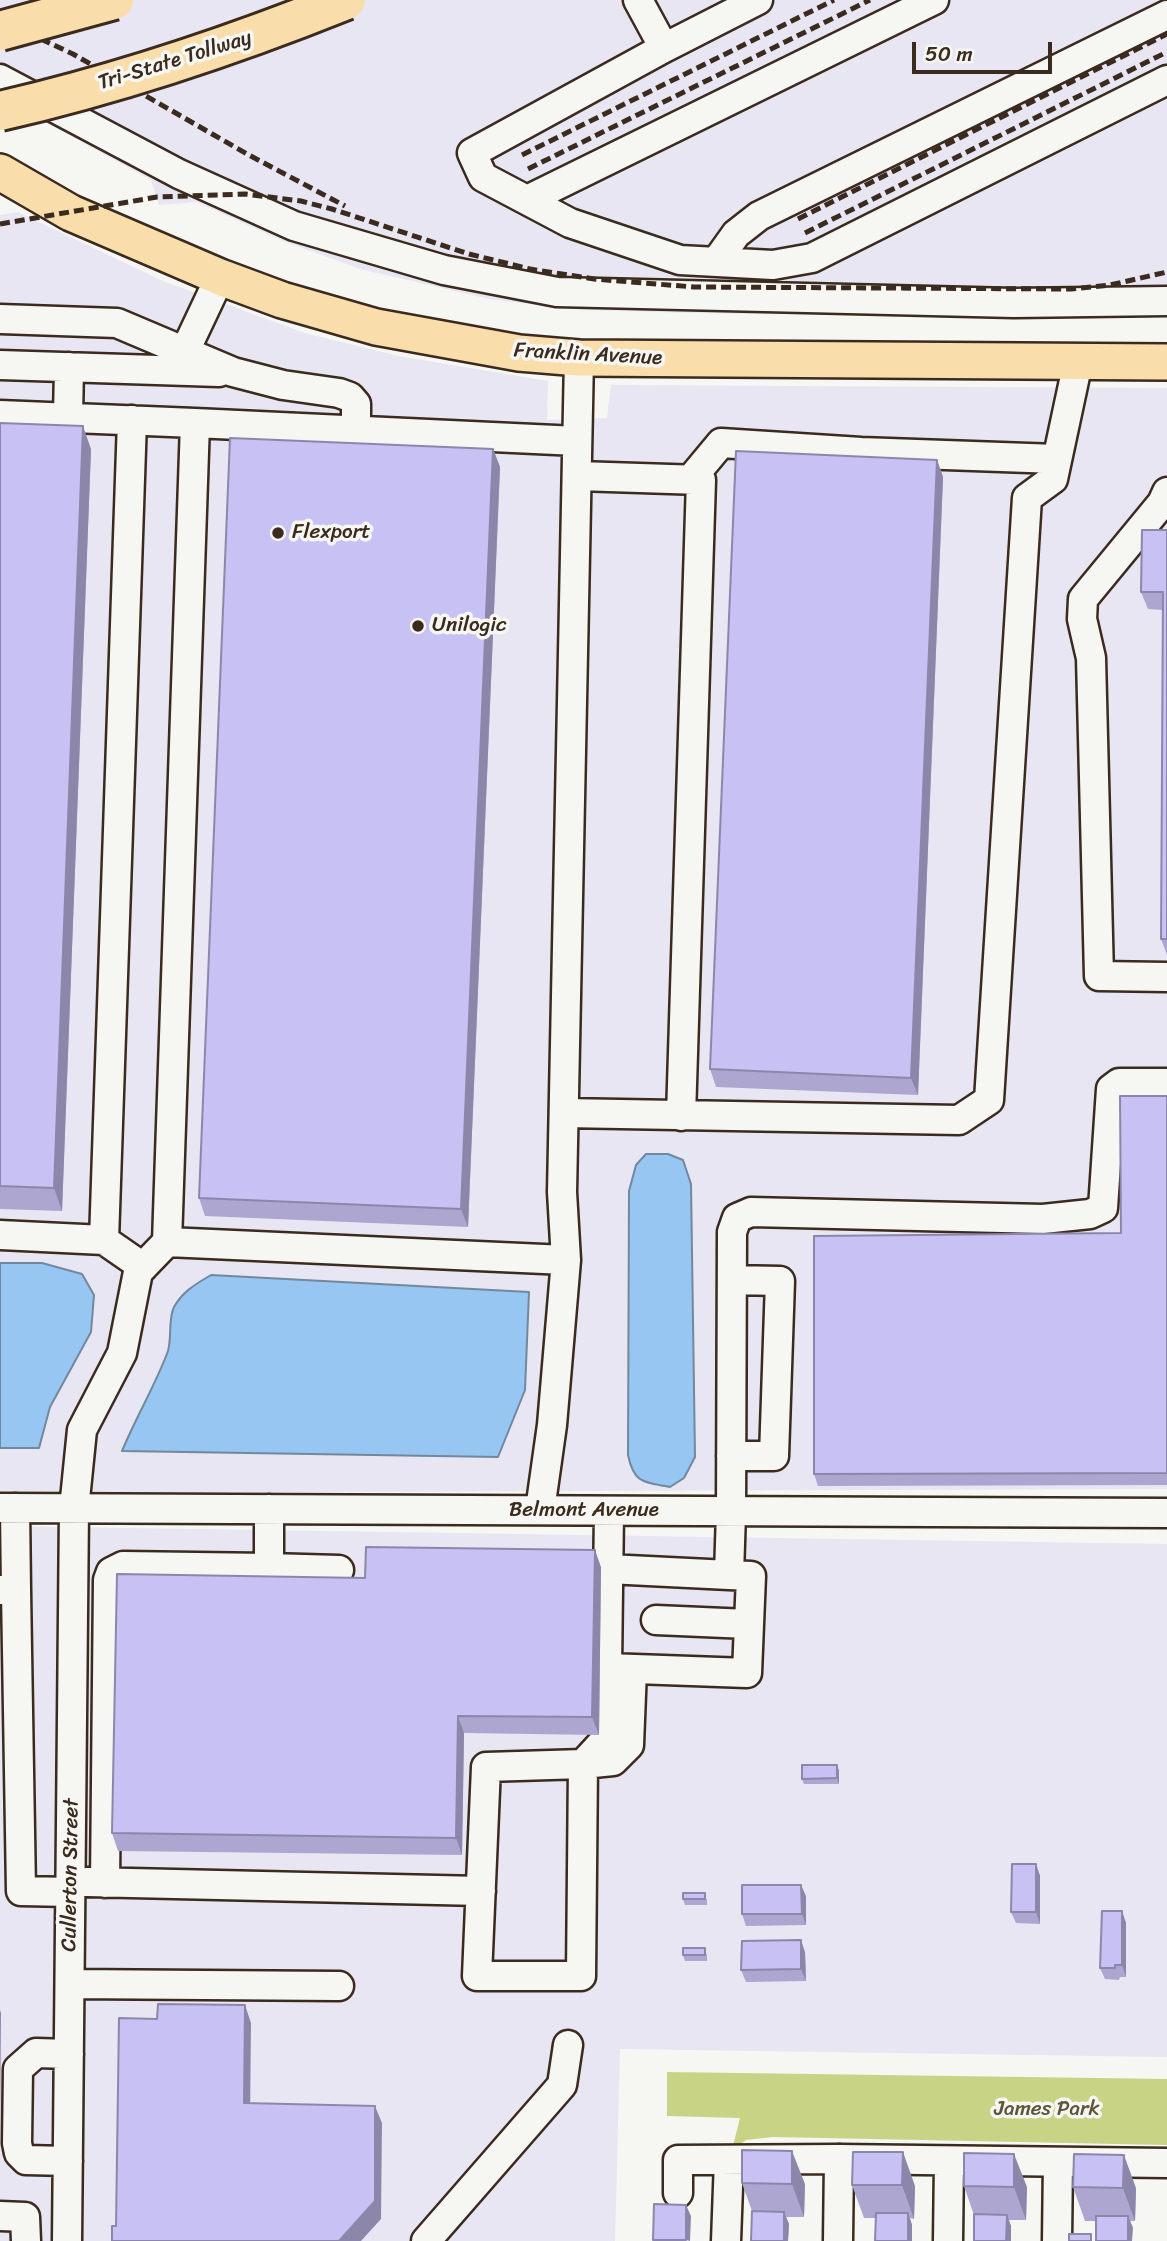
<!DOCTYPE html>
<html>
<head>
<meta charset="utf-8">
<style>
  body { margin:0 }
  #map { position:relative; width:1167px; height:2241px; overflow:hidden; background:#f6f6f2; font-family:Sriracha,sans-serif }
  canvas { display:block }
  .scale { position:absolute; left:912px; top:42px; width:140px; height:32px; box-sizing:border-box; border:4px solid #3b2a1e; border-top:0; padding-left:9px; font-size:21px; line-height:24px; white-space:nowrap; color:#3b2a1e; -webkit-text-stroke:5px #f6f6f2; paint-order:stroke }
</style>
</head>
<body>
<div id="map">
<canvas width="1167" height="2241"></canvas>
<div class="scale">50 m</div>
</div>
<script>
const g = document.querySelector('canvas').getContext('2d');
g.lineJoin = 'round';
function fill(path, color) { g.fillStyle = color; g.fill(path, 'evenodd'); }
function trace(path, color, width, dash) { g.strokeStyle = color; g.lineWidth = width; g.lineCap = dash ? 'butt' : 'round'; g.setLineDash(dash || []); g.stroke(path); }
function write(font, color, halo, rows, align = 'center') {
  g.font = font + ' Sriracha,sans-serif'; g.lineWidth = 7; g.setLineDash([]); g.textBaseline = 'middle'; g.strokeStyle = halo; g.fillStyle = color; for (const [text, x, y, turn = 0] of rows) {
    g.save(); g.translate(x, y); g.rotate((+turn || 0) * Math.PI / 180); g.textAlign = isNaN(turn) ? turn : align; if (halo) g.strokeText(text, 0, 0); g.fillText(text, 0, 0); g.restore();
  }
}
const built = new Path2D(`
  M0,0H1167V317L738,314L583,310L494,300L360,269L283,241L197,202L159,205L151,180L0,97Z
  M18,212L163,281L305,333L398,356L548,381L547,420L607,418L611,385L1167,388V1489L0,1493V215Z
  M0,1526L1167,1544V2057L620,2049L615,2241H0Z`);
const green = new Path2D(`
  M667,2072L1167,2079V2145L773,2137L746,2140L732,2150L740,2118L667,2116Z`);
const water = new Path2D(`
  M646,1154H668L683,1160L691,1184L695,1457L684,1478L670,1487C644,1482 634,1484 628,1455L629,1191L636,1165Z
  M0,1263H42L82,1274L94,1295L91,1332L50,1407L39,1448H0Z
  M211,1275L529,1292L525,1390L498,1457L122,1451C136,1417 155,1386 168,1351C172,1337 168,1319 174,1307C183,1291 196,1284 211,1275Z`);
const minor = new Path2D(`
  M638,0L664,48
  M758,0L664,48L472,153L483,177L570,223L680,260L773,265L812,258L1167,80
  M0,79L179,174L294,226L444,270L557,292L1014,303L1167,301
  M527,200L934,0
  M716,262L736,234L759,216L1167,15
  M0,319L117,323L233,372L283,385L339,393L350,397L356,404V430
  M185,351L220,277
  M0,365L219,372
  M0,415L195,423
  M68,418L69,367
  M578,476L701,480L681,1116
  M691,479L721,443L861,452L1057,459
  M1167,492L1162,503L1083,599L1082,619L1091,658L1099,976L1167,977
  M564,1113L959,1120L989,1100L1027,498L1053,479L1078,362
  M0,1235L104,1240L143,1267
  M104,1240L132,420
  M566,1260L167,1242L195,423L577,441
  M731,1456H774L780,1281L732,1280
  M0,1508L1167,1513
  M540,1510L552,1425L566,1260L562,1192L579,358
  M609,1511L607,1668L747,1673L751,1576L729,1575L731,1512L732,1232L737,1218L751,1212L1043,1219L1090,1214L1103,1208L1111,1089L1119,1083H1167
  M269,1568L339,1570
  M608,1569L729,1575
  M0,1590H16L15,1508
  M16,1590L21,1891L71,1892
  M656,1620L748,1624
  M607,1668L606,1739L583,1764L613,1761L629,1745L632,1669
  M583,1764L581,1976H477L486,1767Z
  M87,1882L481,1891
  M105,1883L108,1580L111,1572L123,1566L269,1568V1509
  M70,1984L339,1986
  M68,2161L26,2160L19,2153L17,2143L18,2069L36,2053L69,2054
  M678,2193V2160L839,2159L1167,2163
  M0,2216L25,2217L26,2241
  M67,2241L74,1509L82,1430L122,1353L138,1272L167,1242
  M426,2241L562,2085L568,2045
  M726,2241L729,2160
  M838,2241L839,2159
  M948,2241L949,2161
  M1057,2241L1058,2162`);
const major = new Path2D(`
  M0,172L71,213L220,277L282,300L376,327L519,353L579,358L1167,362`);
const rail = new Path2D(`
  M0,20L73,54L247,154L345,206
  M522,155L834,0
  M528,169L870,0
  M798,219L1167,34
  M0,224L157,197L245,194L301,201L332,209L469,254L530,269L594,279L694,287L1071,289L1110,285L1167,272
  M805,233L1167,52`);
const highwayBridge = new Path2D(`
  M0,31L114,0
  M0,111C118,84 234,45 346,0`);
const wall = new Path2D(`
  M0,423L91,449L62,1211L0,1209Z
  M493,449L500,467L468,1227L205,1216L199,1198Z
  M937,460L943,477L918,1095L716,1087L710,1069Z
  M1167,530V955L1161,939L1163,610L1148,609L1141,592Z
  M1167,1096V1485L818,1486L814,1474L1121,1233Z
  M601,1567L599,1735L464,1733L462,1855L118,1851L112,1833L365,1578Z
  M837,1765L839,1771V1784H804L802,1779Z
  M1036,1864L1040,1876V1924L1016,1923L1011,1912Z
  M806,1896V1925L746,1926L742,1914Z
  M683,1899H707V1905H685Z
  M1122,1911L1126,1923V1977H1120L1119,1980L1105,1979L1100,1968Z
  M805,1952L806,1981L746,1982L741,1970Z
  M707,1954V1961H685L683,1955Z
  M742,2183L805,2184L804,2217H786L789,2224L788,2241H751L752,2211Z
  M852,2185L915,2186L914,2219L910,2218L912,2225V2241H875L876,2218H864Z
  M964,2186L1027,2187L1026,2220H1009L1011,2226V2241H974V2215Z
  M1073,2187L1136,2188L1135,2221H1130L1133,2228L1096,2221H1085Z`);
const shadedWall = new Path2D(`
  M83,426L91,449L62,1211L54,1188Z
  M493,449L500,467L468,1227L461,1209Z
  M937,460L943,477L918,1095L911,1078Z
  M595,1550L601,1567L599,1735L592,1717Z
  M458,1716L464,1733L462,1855L456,1838Z
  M837,1765L839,1771V1784L837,1778Z
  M1036,1864L1040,1876V1924L1036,1912Z
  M801,1885L806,1896V1925L802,1914Z
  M1122,1911L1126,1923V1977L1122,1965Z
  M801,1940L805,1952L806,1981L801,1969Z
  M245,2005L251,2023L250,2121L244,2103Z
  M0,2010L1,2013L0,2139Z
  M375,2106L382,2123L381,2219L361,2241H339Z
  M792,2151L805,2184L804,2217L792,2184Z
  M903,2152L915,2186L914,2219L902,2185Z
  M1014,2154L1027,2187L1026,2220L1014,2187Z
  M1124,2155L1136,2188L1135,2221L1123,2188Z
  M686,2205L691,2216L690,2241L686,2240Z
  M784,2212L789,2224L788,2241H784Z
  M908,2213L912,2225V2241H908Z
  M1007,2215L1011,2226V2241H1006Z
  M1128,2216L1133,2228L1132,2241H1128Z`);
const building = new Path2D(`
  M0,423L83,426L54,1188L0,1186Z
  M230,438L493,449L461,1209L199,1198Z
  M736,451L937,460L911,1078L710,1069Z
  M1142,530H1167V939H1161L1163,592H1141Z
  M1120,1096H1167V1473L814,1474V1236L1121,1233Z
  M366,1547L595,1550L592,1717L458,1716L456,1838L112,1833L117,1574L365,1578Z
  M802,1765H837V1778L802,1779Z
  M1012,1864H1036V1912H1011Z
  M742,1885H801L802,1914H742Z
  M683,1893H705V1899H683Z
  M1102,1911H1122V1965H1115V1968H1100Z
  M801,1940V1969L741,1970L742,1941Z
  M683,1948H705V1955H683Z
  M158,2004L245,2005L244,2103L375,2106V2201L339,2241H112V2226H116L119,2018L157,2019Z
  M742,2150L792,2151V2184L742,2183Z
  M853,2152H903L902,2185H852Z
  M964,2153L1014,2154V2187L964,2186Z
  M1074,2154L1124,2155L1123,2188L1073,2187Z
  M654,2204L686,2205V2240H653Z
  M752,2211L784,2212V2241H751Z
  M876,2213H908V2241H875Z
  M974,2214L1007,2215L1006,2241H974Z
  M1096,2216H1128V2241H1096Z
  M1069,2234H1091V2241H1069Z`);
const markers = [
  [278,533,7,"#3b2a1e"],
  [418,626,7,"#3b2a1e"]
];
const streetNames = [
  ["Tri-State Tollway",175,61,-17],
  ["Franklin Avenue",588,355,3],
  ["Belmont Avenue",584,1511],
  ["Cullerton Street",71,1875,-89]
];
const poiNames = [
  ["Flexport",292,533],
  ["Unilogic",432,626]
];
const parkNames = [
  ["James Park",1047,2110]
];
fill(built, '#e8e6f2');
fill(green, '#c8d386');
fill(water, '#96c6f1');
trace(water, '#72889d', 2);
trace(minor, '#3b2a1e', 33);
trace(major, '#3b2a1e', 40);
trace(minor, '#f6f6f2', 28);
trace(major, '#f9ddab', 35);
trace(rail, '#3b2a1e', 5, [10, 5]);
trace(highwayBridge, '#3b2a1e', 44, []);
trace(highwayBridge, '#f9ddab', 38);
fill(wall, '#aca6d1');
fill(shadedWall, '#8c87aa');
fill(building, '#c8c1f3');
trace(building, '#8c87aa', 2);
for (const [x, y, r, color] of markers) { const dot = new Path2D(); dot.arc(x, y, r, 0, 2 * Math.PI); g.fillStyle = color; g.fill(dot); trace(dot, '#f6f6f2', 2.5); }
write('21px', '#3b2a1e', '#f6f6f2', streetNames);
write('21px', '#3b2a1e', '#f6f6f2', poiNames, 'left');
write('21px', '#5e5438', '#f6f6f2', parkNames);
</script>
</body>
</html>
